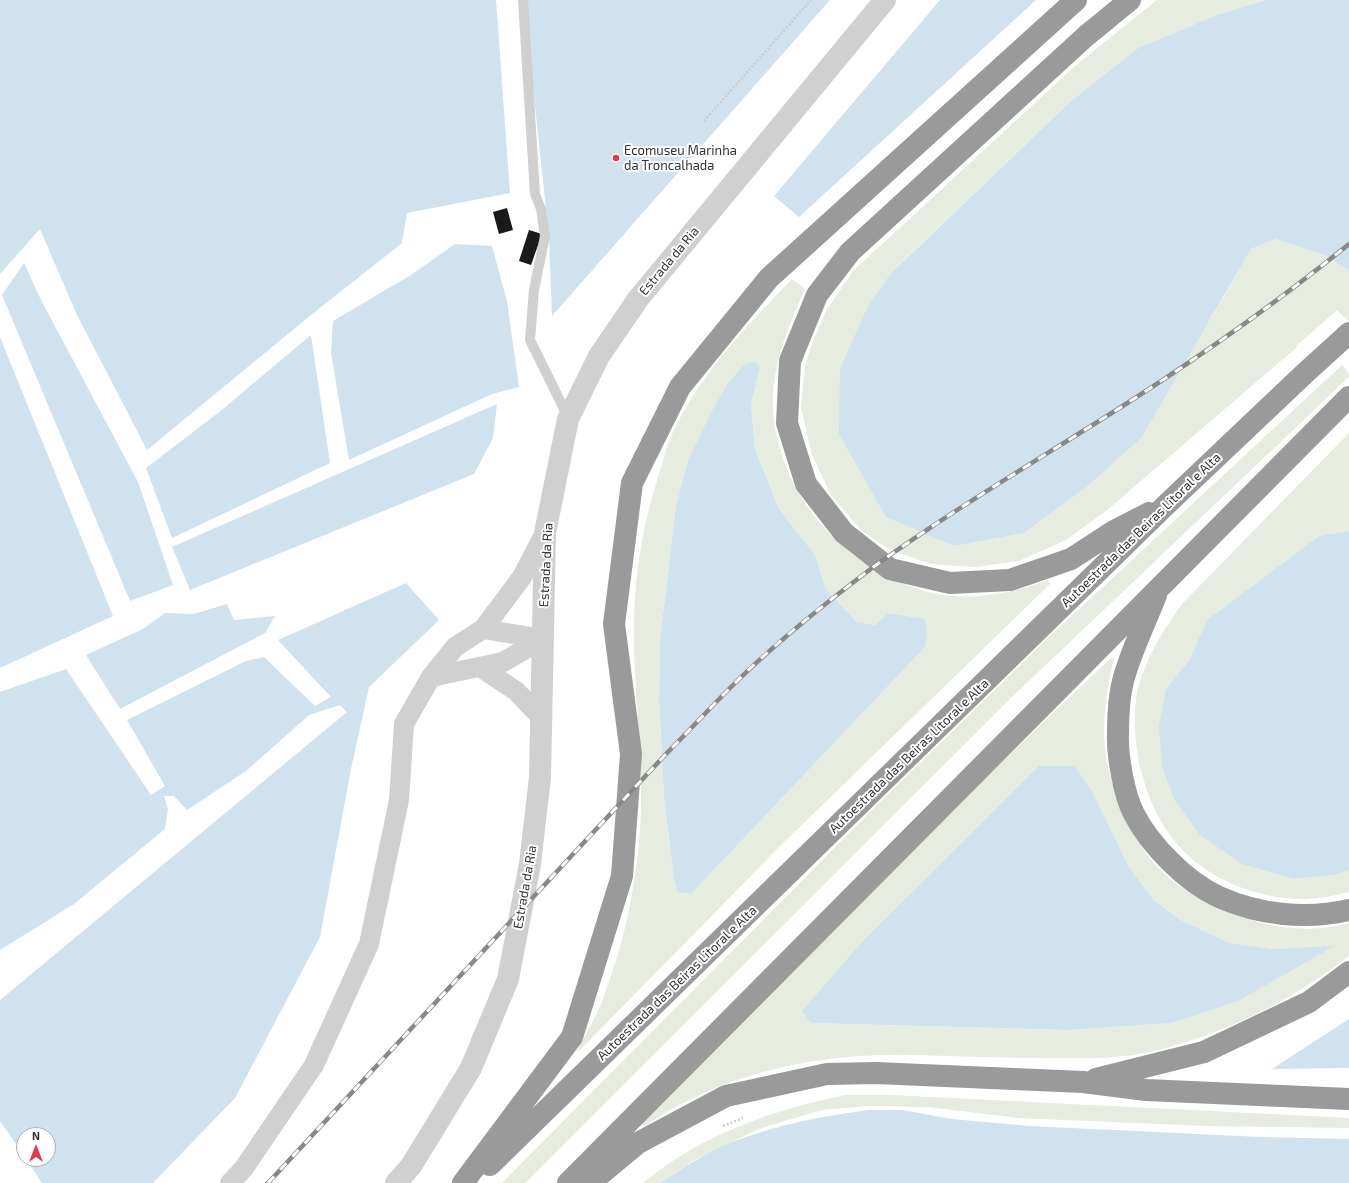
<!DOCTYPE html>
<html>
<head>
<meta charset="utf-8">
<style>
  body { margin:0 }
  #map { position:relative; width:1349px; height:1183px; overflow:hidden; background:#fff; font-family:"Exo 2",sans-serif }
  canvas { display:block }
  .north { position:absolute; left:16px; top:1127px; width:40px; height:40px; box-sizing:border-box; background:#fff; border:1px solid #adadad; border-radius:50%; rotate:0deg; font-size:11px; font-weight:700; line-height:16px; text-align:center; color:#333 }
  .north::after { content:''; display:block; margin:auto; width:14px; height:18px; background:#e63946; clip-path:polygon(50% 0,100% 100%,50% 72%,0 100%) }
</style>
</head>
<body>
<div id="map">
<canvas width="1349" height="1183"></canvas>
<div class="north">N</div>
</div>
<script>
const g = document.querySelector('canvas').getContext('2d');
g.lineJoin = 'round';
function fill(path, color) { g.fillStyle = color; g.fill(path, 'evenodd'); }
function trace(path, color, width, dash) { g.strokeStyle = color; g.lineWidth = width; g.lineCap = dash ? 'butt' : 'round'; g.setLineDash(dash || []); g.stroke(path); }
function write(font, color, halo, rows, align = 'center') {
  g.font = font + ' "Exo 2",sans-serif'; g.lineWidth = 4; g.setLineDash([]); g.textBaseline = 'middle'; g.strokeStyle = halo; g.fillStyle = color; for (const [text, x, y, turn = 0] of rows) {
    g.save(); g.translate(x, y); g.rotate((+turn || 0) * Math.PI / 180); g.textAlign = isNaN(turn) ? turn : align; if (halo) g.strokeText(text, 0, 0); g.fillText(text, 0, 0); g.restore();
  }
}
const green = new Path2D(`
  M1157,0H1266L1219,14L1138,48L1071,101L904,260L890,274L868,306L955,546L1024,533L1084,489L1212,317L1251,249L1275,239L1327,256L1349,271V322L1337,310L1296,346L1297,347L1106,511L1066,540L1019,561L976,567L930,564L889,549L862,531L831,495L812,455L801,407L805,364L815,336L827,309L853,271L1075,66Z
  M792,279L805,289C788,327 771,367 773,410C779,495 842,565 921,590C962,603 1009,595 1048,580L1050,584L781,845L580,1050L576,1052C584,1037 594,1021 601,1004C625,943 639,875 641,809C642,756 636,703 634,650C632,591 640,534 658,477C662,465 665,453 669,441C696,378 745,328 792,279ZM760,368L751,405L755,449L779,509L815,555L826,589L857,622L875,625L888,613L924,619L927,636L925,647L691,894L677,892L674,880L664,797L659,700L660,640L676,506L688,460L726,386Z
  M1342,365L1349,373V377L1013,696L525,1183H502L878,804L1047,639Z
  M1349,433V531L1319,536L1207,620L1189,660L1166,689L1242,864L1293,879L1335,875L1349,870V892C1339,894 1329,897 1319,898C1267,904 1205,881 1173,839C1158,820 1148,797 1142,774C1135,750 1132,713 1138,689C1146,657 1163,631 1182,604Z
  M1112,657L1114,659C1104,699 1099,742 1112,782C1115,791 1120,800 1124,810C1131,827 1139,844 1151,860C1174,887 1209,906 1242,917C1276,929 1314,933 1349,923V956C1300,994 1248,1022 1189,1041C1172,1046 1155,1052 1138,1054C1103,1060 1066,1058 1030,1058C973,1058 916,1053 859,1056C784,1061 706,1083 645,1126L641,1123L969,793ZM1075,766L1092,791L1129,867L1153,899L1179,919L1229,943L1273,949L1333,947L1172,1023L1070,1030L811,1023L996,810L1039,767Z
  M845,1095H892L1349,1118V1128L1205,1126L1018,1118L928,1107L868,1106L821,1110L759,1129L696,1159L660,1183H643C701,1135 772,1110 845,1095Z`);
const water = new Path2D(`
  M0,0H496L510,193L407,213L402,243L311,315L147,450L77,315L40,229L0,274Z
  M527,0H830L552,316L549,237L532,78Z
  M940,0H1036L799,217L774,196Z
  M1266,0H1349V271L1327,256L1275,239L1251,249L1141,438L1084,489L1024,533L955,546L886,517L839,434L840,369L868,306L890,274L1071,101L1138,48L1219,14Z
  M455,244L492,246L507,301L519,387L492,394L349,460L331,353L333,321L411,275Z
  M24,263L41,300L138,482L173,585L130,601L2,295Z
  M311,335L330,463L172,538L146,468L218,413Z
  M0,337L113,616L0,668Z
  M750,362L757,363L760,368L751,405L755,449L779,509L815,555L826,589L857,622L875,625L888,613L925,619L927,636L925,647L691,894L677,892L674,880L664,797L659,700L660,640L676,506L688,460L711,413L726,386L742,367Z
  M497,404L493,438L474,474L190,590L172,547Z
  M1349,531V870L1335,875L1293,879L1242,864L1200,835L1174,799L1162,766L1159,726L1166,689L1189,660L1207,620L1319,536Z
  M406,583L439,620L369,687L351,769L320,937L235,1098L153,1183H42L26,1159H48V1135H24V1156L0,1121V1000L347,712L340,705L309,715L246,771L187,810L174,796H164L168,809L165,829L74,904L0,950V692L66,669L151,795L165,786L127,720L246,661L264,657L315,706L331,697L278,640Z
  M227,604L234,620L275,616L265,633L120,709L86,655L143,629L165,613L194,614Z
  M1039,766H1075L1092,791L1129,867L1153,899L1179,919L1229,943L1273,949L1334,946L1238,1001L1172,1023L1070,1030L811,1023L802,1011L862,942Z
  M1349,1019V1068L1272,1069Z
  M869,1110H902L952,1119L1029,1126L1261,1137L1349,1139V1183H660C683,1168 706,1152 732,1142C777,1125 821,1116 869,1110Z`);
const building = new Path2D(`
  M507,208L513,230L499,234L493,212Z
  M529,230L542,234L531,265L519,261Z`);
const path = new Path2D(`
  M704,121L811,0
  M723,1126L743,1118`);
const service = new Path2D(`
  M523,0L535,194L541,209L545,236L534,290L530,340L568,417`);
const minor = new Path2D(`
  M483,629L543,639
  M480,667L516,691L542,718
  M431,677L503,662L543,639
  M230,1183L244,1168L314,1065L369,944L399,800L404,724L431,677L455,647L483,629L522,577L545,533`);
const tertiary = new Path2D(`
  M396,1183L411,1166L471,1068L508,979L530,864L540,777L545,533L568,419L599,356L638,299L885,0`);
const motorway = new Path2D(`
  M1130,0L1086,36L850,252L817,295L790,361L787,423L806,484L844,533L890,569L950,583L1010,580L1071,559L1114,531L1149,513
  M1156,595C1146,621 1133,647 1125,674C1119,692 1118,715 1118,734C1117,755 1124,795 1134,814C1150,845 1186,882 1219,897C1259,915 1307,920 1349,910
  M1096,1079L1204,1052L1309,1002L1349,972
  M490,1165L1168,503L1303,375L1349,333
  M463,1183L572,1037L622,876L631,754L614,624L632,483L680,387L769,278L1076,0
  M568,1183L1349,397
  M590,1183L638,1143L726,1096L827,1074L876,1073L1083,1082L1146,1090L1349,1099`);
const rail = new Path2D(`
  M268,1183L665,755C687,733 708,710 731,687C774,644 823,605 872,568C955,508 1043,457 1129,402C1205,353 1279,301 1349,244`);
const markers = [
  [616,158,4,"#e63946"]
];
const poiNames = [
  ["Ecomuseu Marinha",624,151],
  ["da Troncalhada",624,166]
];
const streetNames = [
  ["Estrada da Ria",669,261,-50],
  ["Autoestrada das Beiras Litoral e Alta",1141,530,-44],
  ["Estrada da Ria",546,565,-87],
  ["Autoestrada das Beiras Litoral e Alta",909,756,-44],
  ["Estrada da Ria",525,887,-80],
  ["Autoestrada das Beiras Litoral e Alta",677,983,-44]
];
fill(green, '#e6ecdf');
fill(water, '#cfe2ee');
fill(building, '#1a1a1a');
trace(path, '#cdcdcd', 2.5, [2, 2]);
trace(service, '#d0d0d0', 10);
trace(minor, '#d0d0d0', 20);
trace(tertiary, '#d0d0d0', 22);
trace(motorway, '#9a9a9a', 22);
trace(rail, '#888', 4.5);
trace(rail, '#fff', 3, [9]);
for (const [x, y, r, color] of markers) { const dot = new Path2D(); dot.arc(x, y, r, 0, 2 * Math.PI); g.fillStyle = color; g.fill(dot); trace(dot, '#fff', 1.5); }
write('13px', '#333', '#fff', poiNames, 'left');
write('13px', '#333', '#fff', streetNames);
</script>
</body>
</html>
